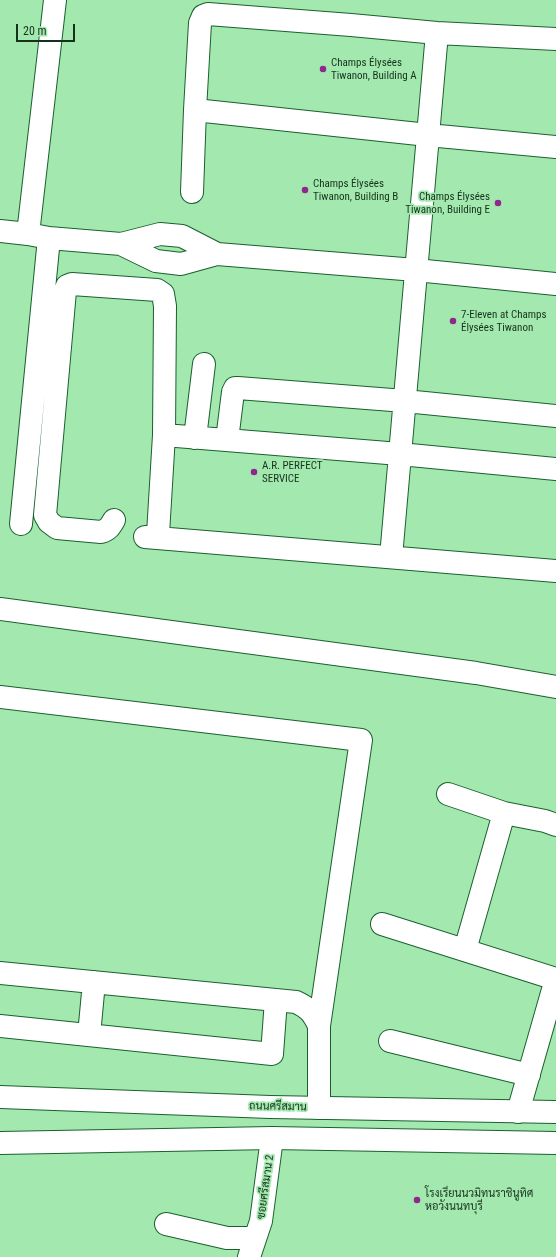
<!DOCTYPE html>
<html>
<head>
<meta charset="utf-8">
<style>
	body { margin:0 }
	#map { position:relative; width:556px; height:1257px; overflow:hidden; background:#a3e9af; font-family:"Roboto Condensed",sans-serif }
	canvas { display:block }
	.scale { position:absolute; left:16px; top:24px; width:59px; height:18px; box-sizing:border-box; border:2px solid #16321c; border-top:0; padding-left:5px; font-size:12px; line-height:14px; white-space:nowrap; color:#16321c; -webkit-text-stroke:3px #a3e9af; paint-order:stroke }
</style>
</head>
<body>
<div id="map">
<canvas width="556" height="1257"></canvas>
<div class="scale">20 m</div>
</div>
<script>
const ctx = document.querySelector('canvas').getContext('2d');
ctx.lineJoin = 'round';
function strokePath(path, color, width, dash) {
  ctx.strokeStyle = color;
  ctx.lineWidth = width;
  ctx.lineCap = dash ? 'butt' : 'round';
  ctx.setLineDash(dash || []);
  ctx.stroke(path);
}
function label(font, color, halo, rows, align = 'center') {
  ctx.font = font + ' "Roboto Condensed",Sarabun,sans-serif';
  ctx.lineWidth = 3.5;
  ctx.setLineDash([]);
  ctx.textBaseline = 'middle';
  ctx.strokeStyle = halo;
  ctx.fillStyle = color;
  for (const [text, x, y, turn = 0] of rows) {
    ctx.save();
    ctx.translate(x, y);
    ctx.rotate((+turn || 0) * Math.PI / 180);
    ctx.textAlign = isNaN(turn) ? turn : align;
    if (halo) ctx.strokeText(text, 0, 0);
    ctx.fillText(text, 0, 0);
    ctx.restore();
  }
}
const minor = new Path2D(`
	M 195,110 L 428,135 L 556,147
	M 192,192 L 195,110 L 200,23 L 203,16 L 208,14 L 351,25 L 437,33 L 556,39
	M 0,231 L 28,234 L 49,238 L 121,244 L 160,234 L 182,236 L 217,254
	M 28,234 L 55,0
	M 121,244 L 156,261 L 181,264 L 217,254 L 416,270 L 556,284
	M 164,435 L 400,454 L 556,469
	M 195,438 L 204,364
	M 227,440 L 233,392 L 235,388 L 238,388 L 405,401 L 556,416
	M 114,520 C 110,527 108,530 101,532 L 57,528 L 49,522 L 45,515 L 65,291 L 67,286 L 72,284 L 157,290 L 163,294 L 165,306 L 164,435 L 158,534
	M 21,524 L 49,238
	M 145,537 L 556,571
	M 391,557 L 437,33
	M 0,609 L 476,673 L 556,687
	M 0,697 L 361,740 L 319,1026
	M 448,794 L 504,813
	M 382,924 L 556,979
	M 465,950 L 504,813 L 545,821 L 556,825
	M 0,973 L 296,1002 C 309,1008 313,1013 319,1026 L 319,1108
	M 0,1026 L 272,1054 L 276,1000
	M 89,1035 L 94,982
	M 390,1041 L 529,1075
	M 518,1112 L 556,979
	M 166,1224 L 227,1238 L 255,1238
	M 249,1257 L 261,1221 L 272,1138`);
const major = new Path2D(`
	M 0,1097 L 270,1107 L 556,1112
	M 0,1143 L 272,1138 L 556,1143`);
const markers = [
	[323,69,4,"#8f278c"],
	[305,190,4,"#8f278c"],
	[498,203,4,"#8f278c"],
	[453,321,4,"#8f278c"],
	[254,472,4,"#8f278c"],
	[417,1200,4,"#8f278c"]
];
const poiNames = [
	["Champs Élysées",331,63],
	["Tiwanon, Building A",331,76],
	["Champs Élysées",313,184],
	["Tiwanon, Building B",313,197],
	["Champs Élysées",490,197,"right"],
	["Tiwanon, Building E",490,210,"right"],
	["7-Eleven at Champs",461,315],
	["Élysées Tiwanon",461,328],
	["A.R. PERFECT",262,466],
	["SERVICE",262,479],
	["โรงเรียนนวมิทนราชินูทิศ",425,1194],
	["หอวังนนทบุรี",425,1207]
];
const streetNames = [
	["ถนนศรีสมาน",278,1107,1],
	["ซอยศรีสมาน 2",266,1187,-82]
];
strokePath(minor, '#19602e', 24);
strokePath(major, '#19602e', 24);
strokePath(minor, '#fff', 22);
strokePath(major, '#fff', 22);
for (const [x, y, r, color] of markers) {
  const dot = new Path2D();
  dot.arc(x, y, r, 0, 2 * Math.PI);
  ctx.fillStyle = color;
  ctx.fill(dot);
  strokePath(dot, '#a3e9af', 1.5);
}
label('11px', '#16321c', '#a3e9af', poiNames, 'left');
label('11px', '#16321c', '#a3e9af', streetNames);
</script>
</body>
</html>
